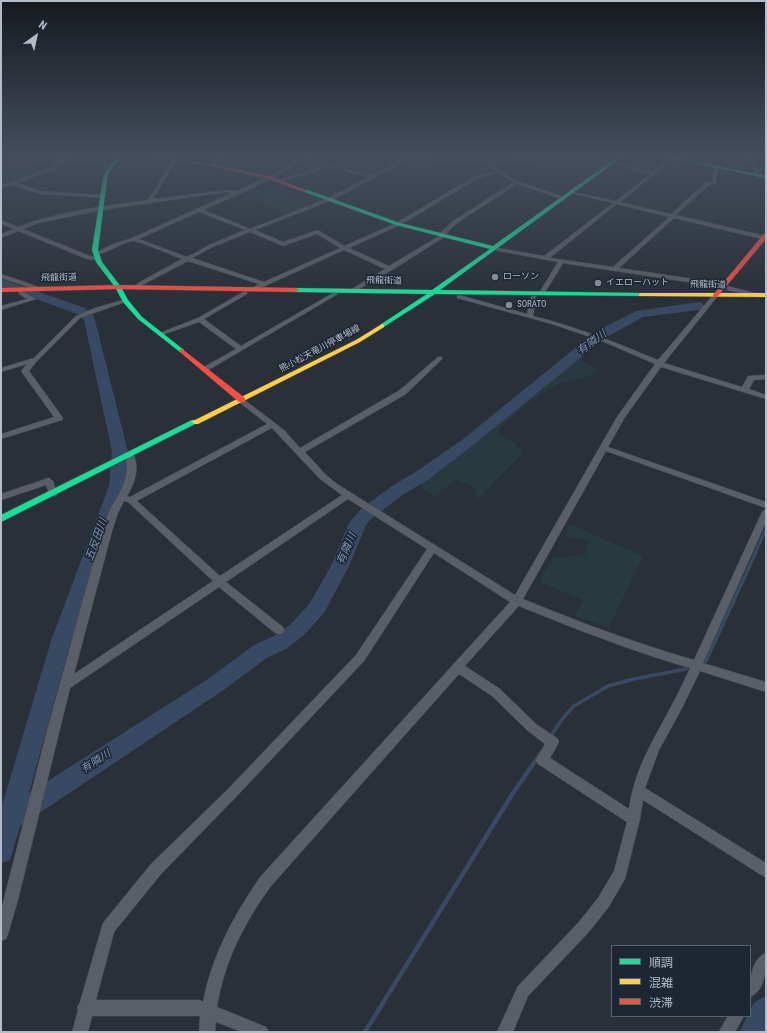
<!DOCTYPE html>
<html>
<head>
<meta charset="utf-8">
<style>
	body { margin:0 }
	#map { position:relative; width:767px; height:1033px; overflow:hidden; background:#2a3038; font-family:"Roboto Condensed","Noto Sans JP",sans-serif }
	canvas { display:block }
	.frame { position:absolute; inset:0; border:2px solid #b4bcc9; pointer-events:none }
	.legend { position:absolute; left:611px; top:945px; width:140px; height:72px; box-sizing:border-box; background:#1d2633; border:1px solid #59626f; margin:0; padding:5px 7px; list-style:none; font-size:12px; color:#b4bcc9 }
	.legend li { display:flex; align-items:center; gap:8px; height:20px }
	.legend b { width:20px; border:1px solid #59626f }
	.north { position:absolute; left:16px; top:16px; width:40px; height:40px; -webkit-text-stroke:3px #1d2633; paint-order:stroke; rotate:33deg; font-size:11px; font-weight:700; line-height:16px; text-align:center; color:#b4bcc9 }
	.north::after { content:''; display:block; margin:auto; width:14px; height:18px; background:#b4bcc9; clip-path:polygon(50% 0,100% 100%,50% 72%,0 100%) }
</style>
</head>
<body>
<div id="map">
<canvas width="767" height="1033"></canvas>
<div class="frame"></div>
<ul class="legend">
<li><b style="height:5px;background:#16e098"></b>順調</li>
<li><b style="height:5px;background:#ffcf43"></b>混雑</li>
<li><b style="height:5px;background:#f24e42"></b>渋滞</li>
</ul>
<div class="north">N</div>
</div>
<script>
const ctx = document.querySelector('canvas').getContext('2d');
ctx.lineJoin = 'round';
function paint(path, color) {
  ctx.fillStyle = color;
  ctx.fill(path, 'evenodd');
}
function strokePath(path, color, width, dash) {
  ctx.strokeStyle = color;
  ctx.lineWidth = width;
  ctx.lineCap = dash ? 'butt' : 'round';
  ctx.setLineDash(dash || []);
  ctx.stroke(path);
}
function label(font, color, halo, rows, align = 'center') {
  ctx.font = font + ' "Roboto Condensed","Noto Sans JP",sans-serif';
  ctx.lineWidth = 3;
  ctx.setLineDash([]);
  ctx.textBaseline = 'middle';
  ctx.strokeStyle = halo;
  ctx.fillStyle = color;
  for (const [text, x, y, turn = 0] of rows) {
    ctx.save();
    ctx.translate(x, y);
    ctx.rotate((+turn || 0) * Math.PI / 180);
    ctx.textAlign = isNaN(turn) ? turn : align;
    if (halo) ctx.strokeText(text, 0, 0);
    ctx.fillText(text, 0, 0);
    ctx.restore();
  }
}
const green = new Path2D(`
	M 14,155 L 116,155 L 115,158 L 107,165 L 66,164 L 52,169 Z
	M 1,162 L 16,162 L 46,170 L 1,186 Z
	M 273,190 L 302,198 L 312,195 L 324,200 L 285,215 L 251,198 Z
	M 578,358 L 599,370 C 588,380 568,379 553,387 C 532,398 514,416 497,432 L 515,443 L 523,453 L 476,501 L 476,492 L 473,486 L 456,480 L 434,497 L 417,483 L 519,406 Z
	M 569,524 L 643,556 L 609,627 L 574,616 L 584,600 L 539,582 L 552,558 L 585,555 L 588,540 L 566,536 Z`);
const streamFar2 = new Path2D(`
	M 755,553 L 766,529`);
const streamFar1 = new Path2D(`
	M 706,661 L 756,552
	M 550,737 L 563,718 L 574,706 L 608,686 L 634,679 L 686,669
	M 533,764 L 541,752`);
const stream = new Path2D(`
	M 365,1032 L 513,793 L 534,763`);
const river = new Path2D(`
	M 1,279 L 85,308 L 94,316 L 128,452 L 125,486 L 71,641 L 29,793 L 211,677 L 254,645 L 272,637 L 290,625 L 310,603 L 331,566 L 349,523 L 360,510 L 392,486 L 414,473 L 462,440 L 595,332 L 636,311 L 698,302 L 702,303 L 704,306 L 702,309 L 698,310 L 643,317 L 605,338 L 472,446 L 426,481 L 404,494 L 372,518 L 366,525 L 349,566 L 324,613 L 304,635 L 286,649 L 268,657 L 225,689 L 20,826 L 10,860 L 1,863 L 1,809 L 51,641 L 109,486 L 112,452 L 84,320 L 77,314 L 1,286 Z
	M 766,996 L 766,1032 L 740,1032 L 747,1016 L 750,1016 C 750,1004 756,1000 766,996 Z`);
const street = new Path2D(`
	M 67,155 L 72,155 L 54,170 L 17,183 L 40,191 L 104,195 L 106,196 L 106,198 L 39,194 L 12,185 L 1,188 L 1,185 L 50,168 Z
	M 176,155 L 180,155 L 153,199 L 227,190 L 236,191 L 268,177 L 294,162 L 311,155 L 317,155 L 298,164 L 272,179 L 204,210 L 250,229 L 328,198 L 368,177 L 330,167 L 280,182 L 276,181 L 330,165 L 372,175 L 410,155 L 418,155 L 445,161 L 589,156 L 653,171 L 674,155 L 679,155 L 620,202 L 671,214 L 705,183 L 712,182 L 714,167 L 718,166 L 716,184 L 709,185 L 676,215 L 766,236 L 766,240 L 674,218 L 619,268 L 694,279 L 727,286 L 763,295 L 760,297 L 694,283 L 563,263 L 544,294 L 540,294 L 539,293 L 558,262 L 494,250 L 492,249 L 492,247 L 544,256 L 613,203 L 570,193 L 570,191 L 616,201 L 650,174 L 589,158 L 487,162 L 518,181 L 567,198 L 562,199 L 517,184 L 457,223 L 446,234 L 446,236 L 392,270 L 354,292 L 352,291 L 352,289 L 385,269 L 344,250 L 254,291 L 252,290 L 252,288 L 259,284 L 188,261 L 142,285 L 137,290 L 134,288 L 138,283 L 182,259 C 174,256 139,241 133,241 C 123,242 99,258 93,254 L 113,244 L 132,238 L 232,193 L 227,192 L 102,210 L 38,223 L 23,229 L 90,256 L 100,258 L 100,260 L 87,259 L 18,231 L 1,238 L 1,234 L 14,229 L 1,224 L 1,220 L 18,227 C 59,211 104,206 148,200 ZM 414,157 L 445,163 L 481,162 L 496,171 L 475,176 L 396,223 L 344,246 L 318,230 L 283,242 L 255,230 L 332,200 ZM 499,173 L 513,182 L 453,221 L 439,234 L 439,236 L 389,266 L 349,248 L 400,225 L 479,178 ZM 617,204 L 669,217 L 613,267 L 550,258 ZM 199,212 L 245,230 L 211,244 L 187,257 L 139,239 ZM 250,232 L 283,246 L 317,234 L 340,248 L 264,282 L 192,258 L 215,246 Z
	M 218,155 L 222,155 L 214,166 L 210,166 Z
	M 746,155 L 750,155 L 755,162 L 761,177 L 757,176 L 751,162 Z
	M 1,274 L 42,288 L 43,289 L 38,290 L 1,278 Z
	M 245,291 L 247,292 L 247,294 L 204,319 L 241,346 L 333,293 L 338,294 L 205,372 L 201,370 L 202,368 L 236,349 L 199,322 L 162,335 L 160,336 L 157,334 L 198,318 Z
	M 19,292 L 23,292 L 36,299 L 1,310 L 1,306 L 27,299 L 19,294 Z
	M 459,295 L 527,314 L 531,297 L 536,296 L 533,316 C 577,327 617,343 658,360 L 713,295 L 717,295 L 717,297 L 664,363 L 742,387 L 748,376 L 766,375 L 766,379 L 754,380 L 749,389 L 766,395 L 766,399 L 661,367 L 625,417 L 608,447 L 766,502 L 766,508 L 606,451 L 523,599 C 579,622 635,643 694,660 L 762,512 L 766,509 L 766,522 L 703,663 L 766,682 L 766,692 L 700,671 L 682,708 L 659,750 L 645,788 L 766,863 L 766,878 L 643,800 L 640,819 L 625,879 L 608,908 L 588,933 L 528,996 L 513,1032 L 497,1032 L 518,986 L 578,923 L 598,898 L 614,871 L 627,822 L 538,764 L 536,760 L 545,744 L 528,731 L 492,696 L 459,674 L 271,886 C 243,925 225,960 217,1007 L 266,1027 L 269,1032 L 242,1032 L 216,1022 L 215,1032 L 199,1032 L 200,1016 L 92,1016 L 88,1032 L 72,1032 L 78,1010 L 77,1008 L 80,1002 L 103,923 L 151,864 L 227,790 L 356,655 L 427,549 L 348,499 L 226,582 L 283,627 L 284,630 L 283,633 L 279,634 L 275,633 L 219,587 L 70,688 L 18,900 L 8,934 L 6,939 L 1,941 L 1,910 L 48,727 L 102,531 C 105,523 107,515 111,508 C 123,487 129,480 126,455 L 127,453 L 133,453 C 140,467 135,484 127,496 L 130,497 L 267,424 L 239,402 L 239,398 L 242,398 L 284,430 L 300,448 L 400,390 L 438,357 L 442,357 L 442,359 L 406,394 L 305,452 L 326,475 L 337,484 L 515,595 L 617,417 L 655,364 L 602,341 L 552,324 L 457,298 L 457,296 ZM 272,428 L 320,479 L 342,495 L 220,576 L 137,501 ZM 124,501 L 128,502 L 213,581 L 74,674 L 112,531 L 118,513 ZM 434,553 L 510,602 L 261,876 C 234,915 212,955 203,1002 L 200,1000 L 96,1000 L 114,932 L 161,874 L 235,798 L 364,661 ZM 519,606 C 575,629 632,651 690,668 C 685,679 680,690 674,701 C 655,738 635,766 629,809 L 550,758 L 559,742 L 557,738 L 536,724 L 500,689 L 465,666 Z
	M 123,300 L 128,301 L 80,318 L 37,361 L 29,371 L 63,418 L 62,420 L 1,439 L 1,434 L 54,417 L 21,371 L 27,364 L 1,372 L 1,368 L 34,358 L 76,316 L 95,308 Z
	M 49,478 L 53,481 L 57,494 L 56,496 L 50,496 L 46,485 L 1,500 L 1,494 Z
	M 766,953 C 766,967 766,991 750,997 C 750,983 750,959 766,953 Z
	M 728,1016 L 744,1016 L 735,1032 L 719,1032 Z`);
const fast = new Path2D(`
	M 118,155 L 122,155 L 109,172 L 107,179 L 98,250 L 102,262 L 121,287 L 128,300 L 142,317 L 184,350 L 184,352 L 180,352 L 138,319 L 123,302 L 115,287 L 96,262 L 92,250 L 103,179 L 105,172 Z
	M 620,155 L 625,155 L 440,290 L 641,293 L 643,294 L 643,296 L 435,294 L 382,328 L 380,327 L 380,325 L 427,294 L 296,292 L 293,290 L 296,288 L 432,290 L 490,249 L 396,225 L 304,192 L 304,190 L 308,190 L 400,223 L 493,246 Z
	M 656,155 L 664,155 L 766,176 L 766,178 Z
	M 192,420 L 195,420 L 199,422 L 1,522 L 1,515 Z`);
const slow = new Path2D(`
	M 641,293 L 766,293 L 766,297 L 639,296 L 639,294 Z
	M 382,324 L 384,325 L 384,327 L 360,342 L 198,424 L 195,424 L 191,422 L 356,340 Z`);
const jam = new Path2D(`
	M 130,155 L 143,155 L 212,164 L 272,177 L 308,191 L 304,192 L 269,179 L 212,166 Z
	M 766,233 L 766,239 L 717,297 L 713,297 L 713,295 L 764,234 Z
	M 118,285 L 296,288 L 299,290 L 296,292 L 118,289 L 1,292 L 1,288 Z
	M 182,349 L 245,398 L 245,402 L 239,402 L 180,352 L 179,351 Z`);
const markers = [
	[495,277,4,"#848b96"],
	[598,283,4,"#848b96"],
	[509,305,4,"#848b96"]
];
const farPoinames = [
	["ローソン",503,277],
	["イエローハット",606,283],
	["SORATO",517,305]
];
const farStreetnames = [
	["飛龍街道",59,278,-1],
	["飛龍街道",384,281,1],
	["飛龍街道",708,285,1],
	["熊小松天竜川停車場線",320,349,-28]
];
const waterNames = [
	["有隣川",592,343,-36],
	["五反田川",97,540,-70],
	["有隣川",347,549,-67],
	["有隣川",96,762,-33]
];
paint(green, '#273a3e');
strokePath(streamFar2, '#384963', 3);
strokePath(streamFar1, '#384963', 3.5);
strokePath(stream, '#384963', 4.5);
paint(river, '#384963');
strokePath(street, '#484c53', 1);
strokePath(fast, '#484c53', 1);
strokePath(slow, '#484c53', 1);
strokePath(jam, '#484c53', 1);
paint(street, '#5a5e66');
paint(fast, '#16e098');
paint(slow, '#ffcf43');
paint(jam, '#f24e42');
const sky = ctx.createLinearGradient(0, 0, 0, 300);
sky.addColorStop(0, '#171a1f');
sky.addColorStop(0.52, '#444e5e');
sky.addColorStop(1, '#444e5e00');
ctx.fillStyle = sky;
ctx.fillRect(0, 0, 767, 300);
for (const [x, y, r, color] of markers) {
  const dot = new Path2D();
  dot.arc(x, y, r, 0, 2 * Math.PI);
  ctx.fillStyle = color;
  ctx.fill(dot);
  strokePath(dot, '#1d2633', 1.5);
}
label('9px', '#b4bcc9', '#1d2633', farPoinames, 'left');
label('9px', '#b4bcc9', '#1d2633', farStreetnames);
label('italic 11px', '#7c92b1', '#1d2633', waterNames);
</script>
</body>
</html>
